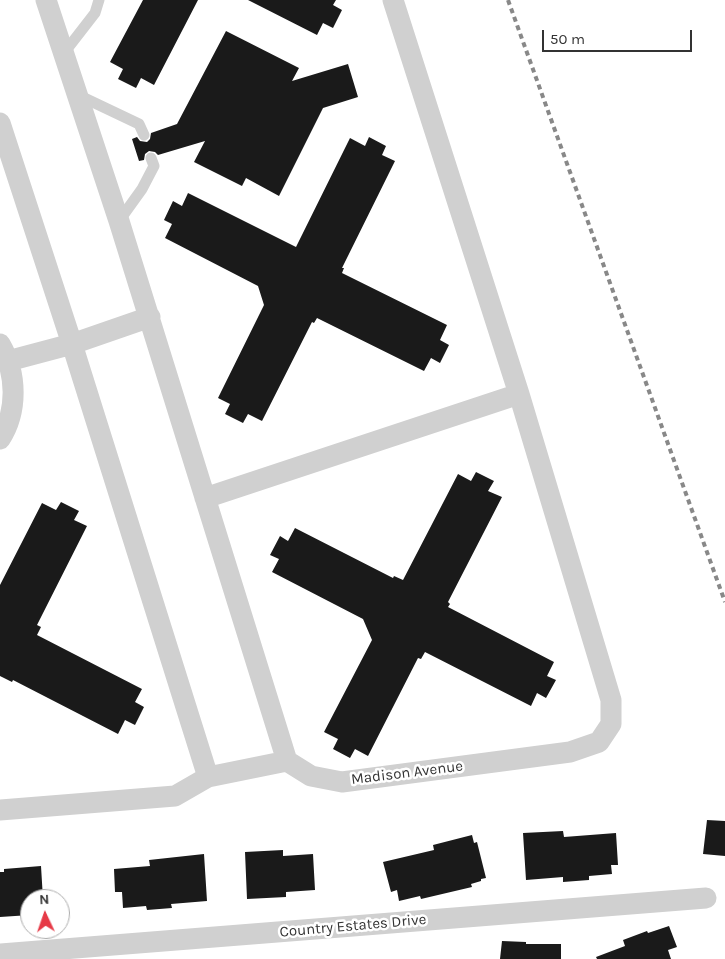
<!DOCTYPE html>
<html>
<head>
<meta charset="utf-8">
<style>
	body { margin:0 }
	#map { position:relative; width:725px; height:959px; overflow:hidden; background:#fff; font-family:Karla,sans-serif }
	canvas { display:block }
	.north { position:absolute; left:20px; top:889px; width:50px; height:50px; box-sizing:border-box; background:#fff; border:1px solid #adadad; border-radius:50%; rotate:357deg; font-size:14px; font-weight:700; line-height:20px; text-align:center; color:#333 }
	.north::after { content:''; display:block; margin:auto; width:18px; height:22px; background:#e63946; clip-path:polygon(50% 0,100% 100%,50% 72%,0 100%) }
	.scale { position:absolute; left:542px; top:30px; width:150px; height:22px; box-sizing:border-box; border:2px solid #333; border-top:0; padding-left:6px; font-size:15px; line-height:18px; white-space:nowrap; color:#333; -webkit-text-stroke:4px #fff; paint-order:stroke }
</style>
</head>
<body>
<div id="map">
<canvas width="725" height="959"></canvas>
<div class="north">N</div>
<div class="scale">50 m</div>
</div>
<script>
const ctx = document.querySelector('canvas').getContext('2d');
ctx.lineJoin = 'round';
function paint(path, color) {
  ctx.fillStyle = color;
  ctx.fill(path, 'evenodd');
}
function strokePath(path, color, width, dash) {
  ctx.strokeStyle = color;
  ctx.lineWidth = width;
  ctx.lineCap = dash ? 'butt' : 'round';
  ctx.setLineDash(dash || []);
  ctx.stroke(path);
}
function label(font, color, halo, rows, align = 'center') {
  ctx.font = font + ' Karla,sans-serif';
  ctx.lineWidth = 5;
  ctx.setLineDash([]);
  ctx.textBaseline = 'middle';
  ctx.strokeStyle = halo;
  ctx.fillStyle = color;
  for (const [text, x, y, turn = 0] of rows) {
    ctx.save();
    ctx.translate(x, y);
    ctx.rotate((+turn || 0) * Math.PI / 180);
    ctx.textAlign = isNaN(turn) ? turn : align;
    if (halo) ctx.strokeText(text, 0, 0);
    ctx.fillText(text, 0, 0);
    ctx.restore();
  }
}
const building = new Path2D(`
	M 143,0 L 198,0 L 154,85 L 141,78 L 136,88 L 118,79 L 123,69 L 110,62 Z
	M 248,0 L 336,0 L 333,5 L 342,10 L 333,28 L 323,23 L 317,35 Z
	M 226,31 L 299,68 L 292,81 L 348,64 L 358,97 L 323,108 L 279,196 L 246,178 L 242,186 L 194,162 L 205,141 L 158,155 L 155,152 L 149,151 L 145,154 L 144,160 L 139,161 L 132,139 L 137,137 L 140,141 L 147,142 L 150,139 L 151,133 L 177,124 Z
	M 369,137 L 386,146 L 382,155 L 395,161 L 342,268 L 344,268 L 342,273 L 447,325 L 440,340 L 449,345 L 440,363 L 431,358 L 424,371 L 317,318 L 314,323 L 312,322 L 262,421 L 248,414 L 243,423 L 225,414 L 230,404 L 218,398 L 264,305 L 258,286 L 165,238 L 172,224 L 164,220 L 173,201 L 182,206 L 188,193 L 296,247 L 350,138 L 365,146 Z
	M 476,472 L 494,481 L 488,491 L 502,497 L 448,602 L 450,604 L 448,607 L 554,662 L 547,676 L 556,680 L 546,698 L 537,693 L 531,706 L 425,652 L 421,659 L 418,658 L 368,756 L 355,749 L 350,758 L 333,749 L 338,739 L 324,732 L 372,640 L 363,619 L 272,572 L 279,559 L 270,555 L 280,536 L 288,541 L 295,528 L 393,578 L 394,576 L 403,580 L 458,474 L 471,481 Z
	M 61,502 L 79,511 L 74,520 L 87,526 L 37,625 L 41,627 L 37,635 L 142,689 L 135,702 L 144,707 L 135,725 L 125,720 L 118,734 L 13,680 L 12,682 L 0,676 L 0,585 L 42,503 L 56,510 Z
	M 707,820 L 725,821 L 725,856 L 703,854 Z
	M 563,831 L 564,837 L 616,833 L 618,865 L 611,865 L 612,874 L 589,876 L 589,880 L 563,882 L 563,877 L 526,880 L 523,833 Z
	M 472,835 L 474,843 L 477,842 L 486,878 L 481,879 L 481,881 L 471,884 L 472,887 L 421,899 L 420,896 L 399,901 L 397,890 L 391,892 L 383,862 L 434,850 L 433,845 Z
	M 283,850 L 283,856 L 313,854 L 315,890 L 286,892 L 286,897 L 247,899 L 245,852 Z
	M 204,854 L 207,901 L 171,904 L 172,908 L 147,910 L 146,906 L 123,908 L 122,892 L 115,892 L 114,869 L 150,866 L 149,860 Z
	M 41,866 L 43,899 L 30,899 L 30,915 L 0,917 L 0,872 L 4,872 L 4,869 Z
	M 669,926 L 677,947 L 668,950 L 671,959 L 597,959 L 596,957 L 625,946 L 623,940 L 647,931 L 648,933 Z
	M 502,941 L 526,942 L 526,944 L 561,944 L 561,959 L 500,959 Z`);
const service = new Path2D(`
	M 64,53 L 95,13 L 99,0
	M 78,95 L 139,124 L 144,135
	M 119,221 L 142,189 L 154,166 L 151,158`);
const minor = new Path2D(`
	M 46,0 L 119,221 L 287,761
	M 0,123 L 72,344 L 208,777
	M 0,344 C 17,373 18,411 0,439
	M 8,361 L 72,344 L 150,317
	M 205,498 L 519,394
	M 0,810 L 175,796 L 208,777 L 287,761 L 311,776 L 342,782 L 570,752 L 599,742 L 611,724 L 611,700 L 519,394 L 393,0
	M 0,954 L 706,898`);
const rail = new Path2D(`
	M 508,0 L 725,602`);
const streetNames = [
	["Madison Avenue",407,773,-7],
	["Country Estates Drive",353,926,-5]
];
paint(building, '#1a1a1a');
strokePath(service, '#d0d0d0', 11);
strokePath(minor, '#d0d0d0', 21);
strokePath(rail, '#888', 4, [5, 4]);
label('15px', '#333', '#fff', streetNames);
</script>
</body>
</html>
